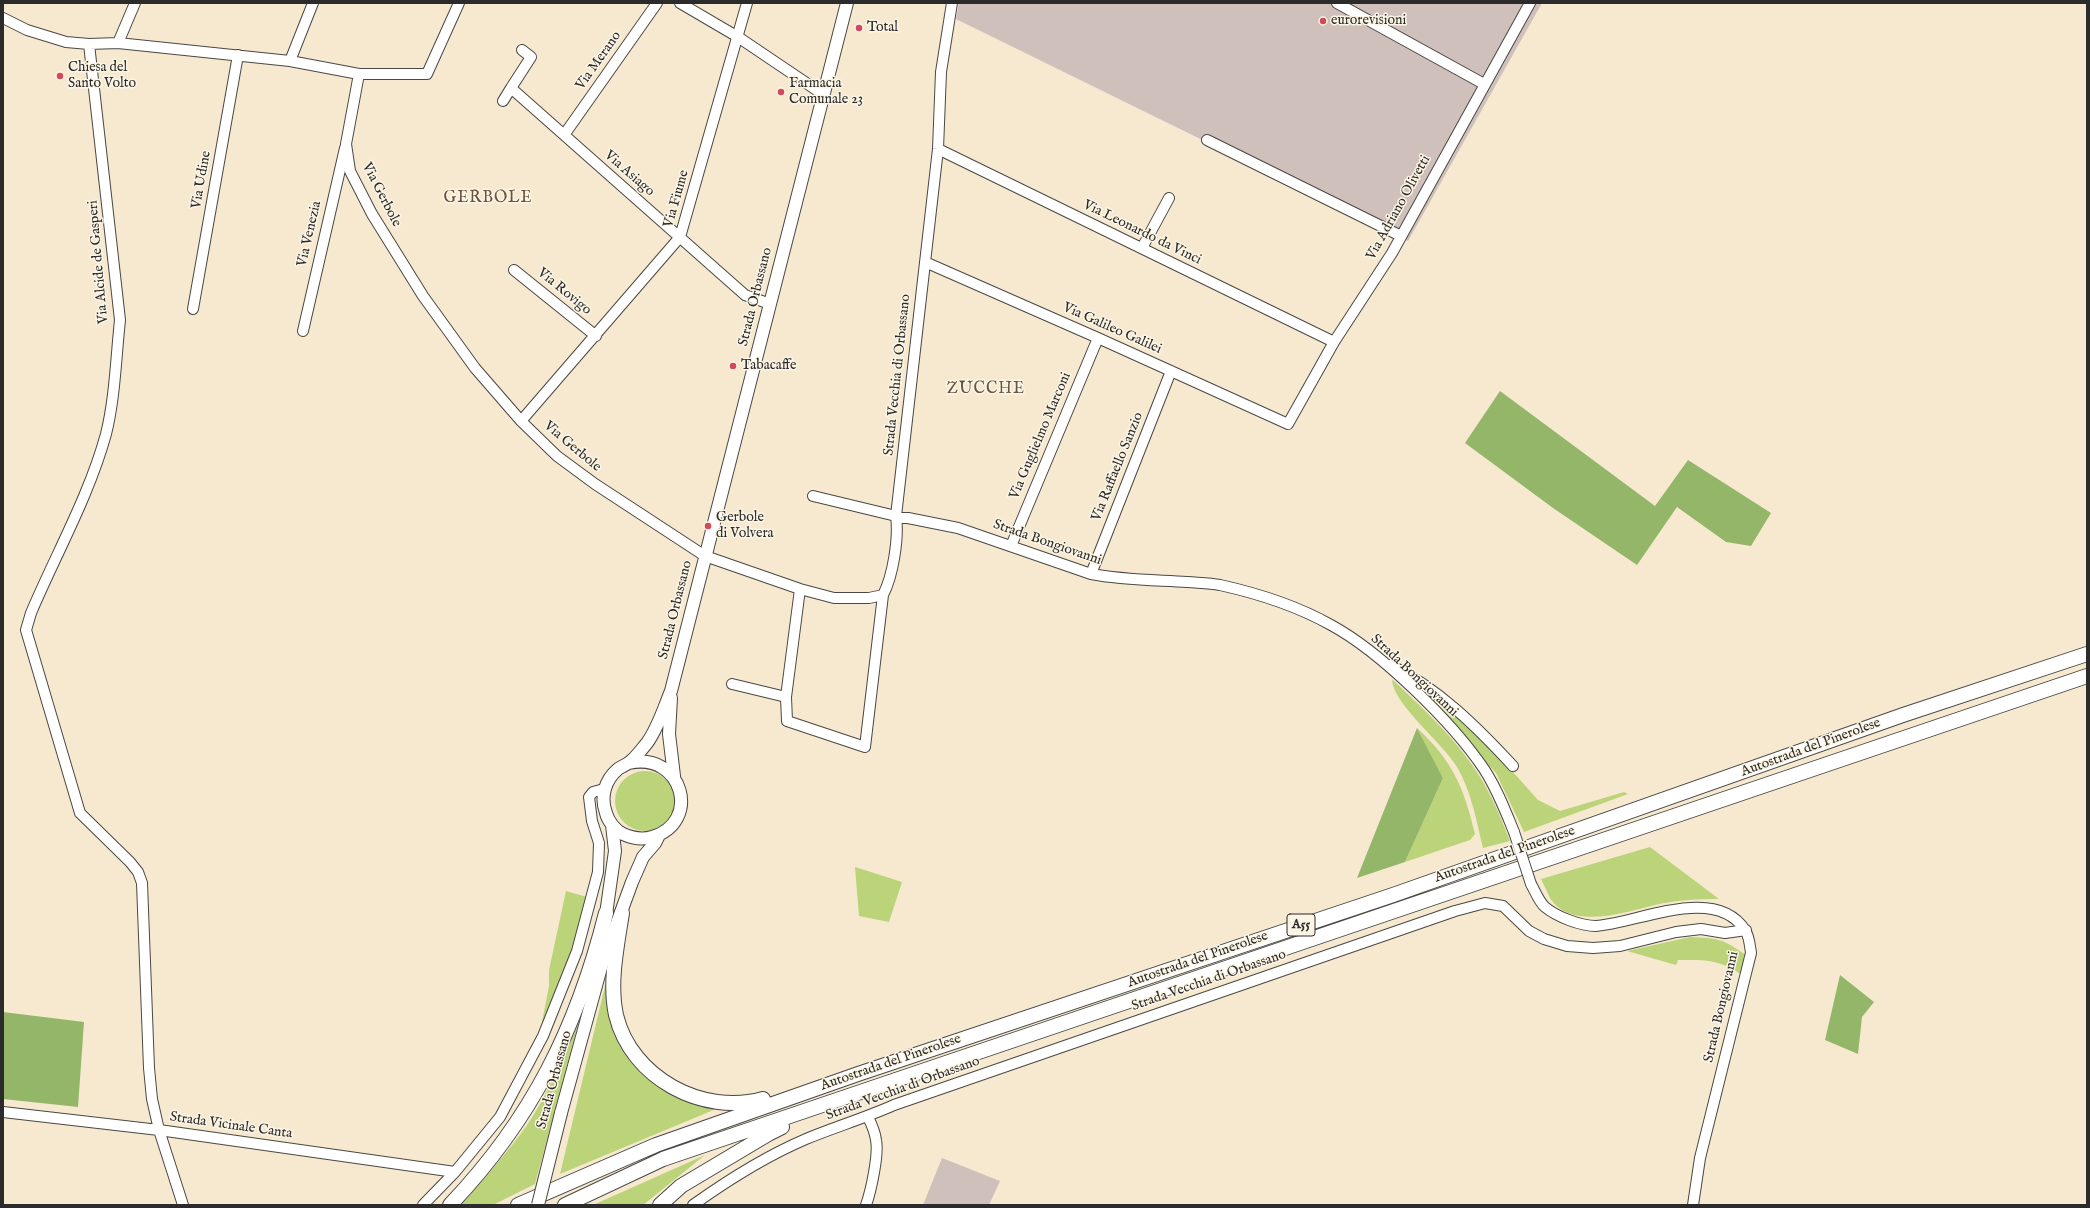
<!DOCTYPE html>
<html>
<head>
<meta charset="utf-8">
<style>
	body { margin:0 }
	#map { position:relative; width:2090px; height:1208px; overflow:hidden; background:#f6e9d0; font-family:"IM FELL English",serif }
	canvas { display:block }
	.frame { position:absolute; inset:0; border:4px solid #2b2b2b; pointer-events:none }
</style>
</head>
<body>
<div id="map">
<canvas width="2090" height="1208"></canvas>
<div class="frame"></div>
</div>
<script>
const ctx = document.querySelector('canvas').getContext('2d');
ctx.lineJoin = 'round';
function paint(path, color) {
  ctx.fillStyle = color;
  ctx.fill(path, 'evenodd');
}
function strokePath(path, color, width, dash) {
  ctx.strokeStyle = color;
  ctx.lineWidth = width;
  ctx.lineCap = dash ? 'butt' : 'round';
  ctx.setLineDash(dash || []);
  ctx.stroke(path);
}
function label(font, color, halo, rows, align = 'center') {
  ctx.font = font + ' "IM FELL English",serif';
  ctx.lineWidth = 3;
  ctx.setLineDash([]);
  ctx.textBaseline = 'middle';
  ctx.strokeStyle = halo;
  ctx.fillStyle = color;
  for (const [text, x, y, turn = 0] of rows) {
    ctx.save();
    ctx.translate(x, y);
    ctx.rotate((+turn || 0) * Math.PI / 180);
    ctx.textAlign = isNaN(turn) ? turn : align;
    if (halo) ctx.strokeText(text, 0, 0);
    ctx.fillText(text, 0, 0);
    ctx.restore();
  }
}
const industrial = new Path2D(`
	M 959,3 L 1542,3 L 1408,241 L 956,19 Z
	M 942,1158 L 1000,1181 L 989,1205 L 923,1205 Z`);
const green = new Path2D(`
	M 1393,680 C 1420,706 1449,732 1470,762 C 1488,786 1499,813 1510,841 L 1483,848 C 1476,820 1472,793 1457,767 C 1442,742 1396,707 1392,681 Z
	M 1422,688 L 1481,736 L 1538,800 L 1560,811 L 1624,792 L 1628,794 L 1524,832 L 1496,773 L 1421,691 Z
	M 1417,728 C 1453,761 1464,788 1475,834 L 1470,840 L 1405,862 L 1443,778 Z
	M615 801a30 30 0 1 1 60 0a30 30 0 1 1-60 0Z
	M 1650,847 L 1719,899 C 1700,899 1678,900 1659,904 C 1629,911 1572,932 1550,898 C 1547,892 1544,885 1541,879 Z
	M 855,867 L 902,882 L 889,922 L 859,916 Z
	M 566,891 L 587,897 C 575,942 563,986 541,1027 L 549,986 L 549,970 Z
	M 1690,937 C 1718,938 1723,939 1746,955 L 1742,975 C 1719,959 1705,960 1678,960 L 1676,965 L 1627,951 Z
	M 606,982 L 612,1021 L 687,1101 L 716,1109 L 560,1174 Z
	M 578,1024 L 535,1184 L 493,1205 L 461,1205 C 484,1179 507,1153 527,1125 C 548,1094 563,1058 578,1024 Z
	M 705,1155 L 643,1205 L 593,1205 Z`);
const forest = new Path2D(`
	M 1500,391 L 1655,506 L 1688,460 L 1771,513 L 1751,546 L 1726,542 L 1677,507 L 1637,565 L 1553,508 L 1465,443 Z
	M 1417,728 L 1443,778 L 1405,862 L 1357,878 Z
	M 1840,975 L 1874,1002 L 1862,1017 L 1858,1054 L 1825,1040 Z
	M 3,1012 L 84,1022 L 78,1107 L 3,1099 Z`);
const minor = new Path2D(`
	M 680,3 L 738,37 L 824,95
	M 1337,3 L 1484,84
	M 3,18 L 27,30 L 66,42 L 89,44 L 118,43 L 290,61 L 359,74 L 427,74 L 459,3
	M 118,43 L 135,3
	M 89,44 L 120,320 C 116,357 115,398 106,434 C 89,496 56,554 31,613 L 26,630 L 80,813 L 130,862 L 138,872 L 142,883 L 149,1068 L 152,1099 L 159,1130 L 183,1205
	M 290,61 L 313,3
	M 359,74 L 346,144 L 350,171 L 372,214 L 423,296 L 475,368 L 521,421 L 557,456 L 595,484 L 705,556 L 800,589 L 834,598 L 869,598 L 883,595
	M 511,88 L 531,57 L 522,50
	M 503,101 L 511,88 L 745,295 L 770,304
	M 564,135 L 657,3
	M 1207,140 L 1401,236
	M 938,149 L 1334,342
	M 1142,248 L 1169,198
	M 925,262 L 1098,338 L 1288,424 L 1334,342 L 1392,253 L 1530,3
	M 514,270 L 596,336
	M 193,309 L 238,55
	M 303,331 L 345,148
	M 521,421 L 680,237 L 747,3
	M 813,496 L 896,516
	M 896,518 L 908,518 L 958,528 L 1091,574 C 1122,580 1155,580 1187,582 C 1198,583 1209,583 1220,585 C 1256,593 1299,607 1331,625 C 1381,652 1452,722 1484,769 C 1497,789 1505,810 1514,832
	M 1011,546 L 1098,338
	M 1091,574 L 1171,371
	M 800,589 L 786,697 L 787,721 L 865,747 L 883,595 C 893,576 899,538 896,516 L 938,149 L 941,72 L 952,3
	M 1390,665 C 1438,688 1477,727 1513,766
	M 732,684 L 786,697
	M 1531,884 C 1535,891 1539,902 1545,907 C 1557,917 1581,926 1596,926 C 1638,923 1715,884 1745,930 C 1749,935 1750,946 1751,953 L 1700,1158 L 1693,1205
	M 3,1112 L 159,1130 L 455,1172
	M 423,1205 L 455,1172 L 500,1117 L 543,1036 L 577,951 L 598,872 L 599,843 L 592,821 L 589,797 L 593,792 L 604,789
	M 693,1205 C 728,1180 766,1156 806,1139 C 835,1127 865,1118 894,1105 L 1455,911 L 1485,903 L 1503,906 L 1529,931 L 1544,939 L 1567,946 L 1593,948 L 1620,946 L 1676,932 L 1701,929 L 1725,933 L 1746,930
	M 866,1205 C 871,1191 879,1154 876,1140 C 875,1132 872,1125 868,1117`);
const major = new Path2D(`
	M 671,698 L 669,734 L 674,776
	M 629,763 C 683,751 702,823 652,837 C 642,840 632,838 623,834 C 615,830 608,821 606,813 C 600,797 605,780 618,769 C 622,766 627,765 631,761 C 637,756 642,749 647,743 C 658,728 664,708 671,691 L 847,3
	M 605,921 L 615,851 L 612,825
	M 561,1113 L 602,964 L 632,882 L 643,857 L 655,843 L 659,835`);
const highway = new Path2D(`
	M 622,913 C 617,946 609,982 616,1015 C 631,1078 703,1116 763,1099
	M 450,1205 C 532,1119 577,1028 606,913
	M 518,1205 L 656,1145 L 858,1074 L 1393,895 L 1903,715 L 2087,654
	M 565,1205 L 663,1159 L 2087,676
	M 660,1205 L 681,1186 L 770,1133 L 782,1127`);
const minorBridge = new Path2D(`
	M 1514,832 L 1531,884`);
const majorBridge = new Path2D(`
	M 538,1205 L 561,1113`);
const markers = [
	[1323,21,4,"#d1495b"],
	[859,28,4,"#d1495b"],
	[60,76,4,"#d1495b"],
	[781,92,4,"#d1495b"],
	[733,366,4,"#d1495b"],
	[708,526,4,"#d1495b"]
];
const shields = [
	[1301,925,28]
];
const shieldNames = [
	["A55",1301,925]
];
const poiNames = [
	["eurorevisioni",1331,21],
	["Total",867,28],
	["Chiesa del",68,68],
	["Santo Volto",68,84],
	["Farmacia",789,84],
	["Comunale 23",789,100],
	["Tabacaffe",741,366],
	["Gerbole",716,518],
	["di Volvera",716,534]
];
const streetNames = [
	["Via Merano",599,61,-55],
	["Via Asiago",629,174,41],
	["Via Udine",202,180,-80],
	["Via Gerbole",381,195,63],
	["Via Fiume",677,199,-74],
	["Via Adriano Olivetti",1399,208,-61],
	["Via Leonardo da Vinci",1142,233,26],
	["Via Venezia",310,234,-77],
	["Via Alcide de Gasperi",99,262,-95],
	["Via Rovigo",564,292,39],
	["Strada Orbassano",756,297,-76],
	["Via Galileo Galilei",1112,329,24],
	["Strada Vecchia di Orbassano",898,375,-84],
	["Via Guglielmo Marconi",1041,436,-67],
	["Via Gerbole",572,447,40],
	["Via Raffaello Sanzio",1118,467,-68],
	["Strada Bongiovanni",1047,543,19],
	["Strada Orbassano",676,610,-76],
	["Strada Bongiovanni",1414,676,43],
	["Autostrada del Pinerolese",1811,748,-20],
	["Autostrada del Pinerolese",1505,855,-19],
	["Autostrada del Pinerolese",1198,960,-19],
	["Strada Vecchia di Orbassano",1209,981,-19],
	["Strada Bongiovanni",1722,1007,-77],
	["Autostrada del Pinerolese",891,1063,-19],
	["Strada Orbassano",555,1080,-75],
	["Strada Vecchia di Orbassano",903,1089,-20],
	["Strada Vicinale Canta",231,1126,8]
];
const quarterNames = [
	["GERBOLE",488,199],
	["ZUCCHE",986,390]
];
paint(industrial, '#cfc0bb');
paint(green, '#bbd479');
paint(forest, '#94b669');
strokePath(minor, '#494844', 12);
strokePath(major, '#494844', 14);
strokePath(highway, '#494844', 16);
strokePath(minor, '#fff', 10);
strokePath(major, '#fff', 12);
strokePath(highway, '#fff', 14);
strokePath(minorBridge, '#494844', 12, []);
strokePath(majorBridge, '#494844', 14, []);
strokePath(minorBridge, '#fff', 10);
strokePath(majorBridge, '#fff', 12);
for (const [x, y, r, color] of markers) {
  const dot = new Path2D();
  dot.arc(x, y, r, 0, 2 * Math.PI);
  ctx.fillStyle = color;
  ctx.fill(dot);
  strokePath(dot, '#fcf5e5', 1.5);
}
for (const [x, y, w] of shields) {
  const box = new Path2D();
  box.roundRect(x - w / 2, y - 11, w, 22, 3);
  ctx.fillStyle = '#fcf5e5';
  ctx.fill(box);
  strokePath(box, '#2b2b2b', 1);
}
label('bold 13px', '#2b2b2b', null, shieldNames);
label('14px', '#2b2b2b', '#fcf5e5', poiNames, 'left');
label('14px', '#2b2b2b', '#fcf5e5', streetNames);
ctx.letterSpacing = '1px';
label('16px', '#6a5240', '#fcf5e5', quarterNames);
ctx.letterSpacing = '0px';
</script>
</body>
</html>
